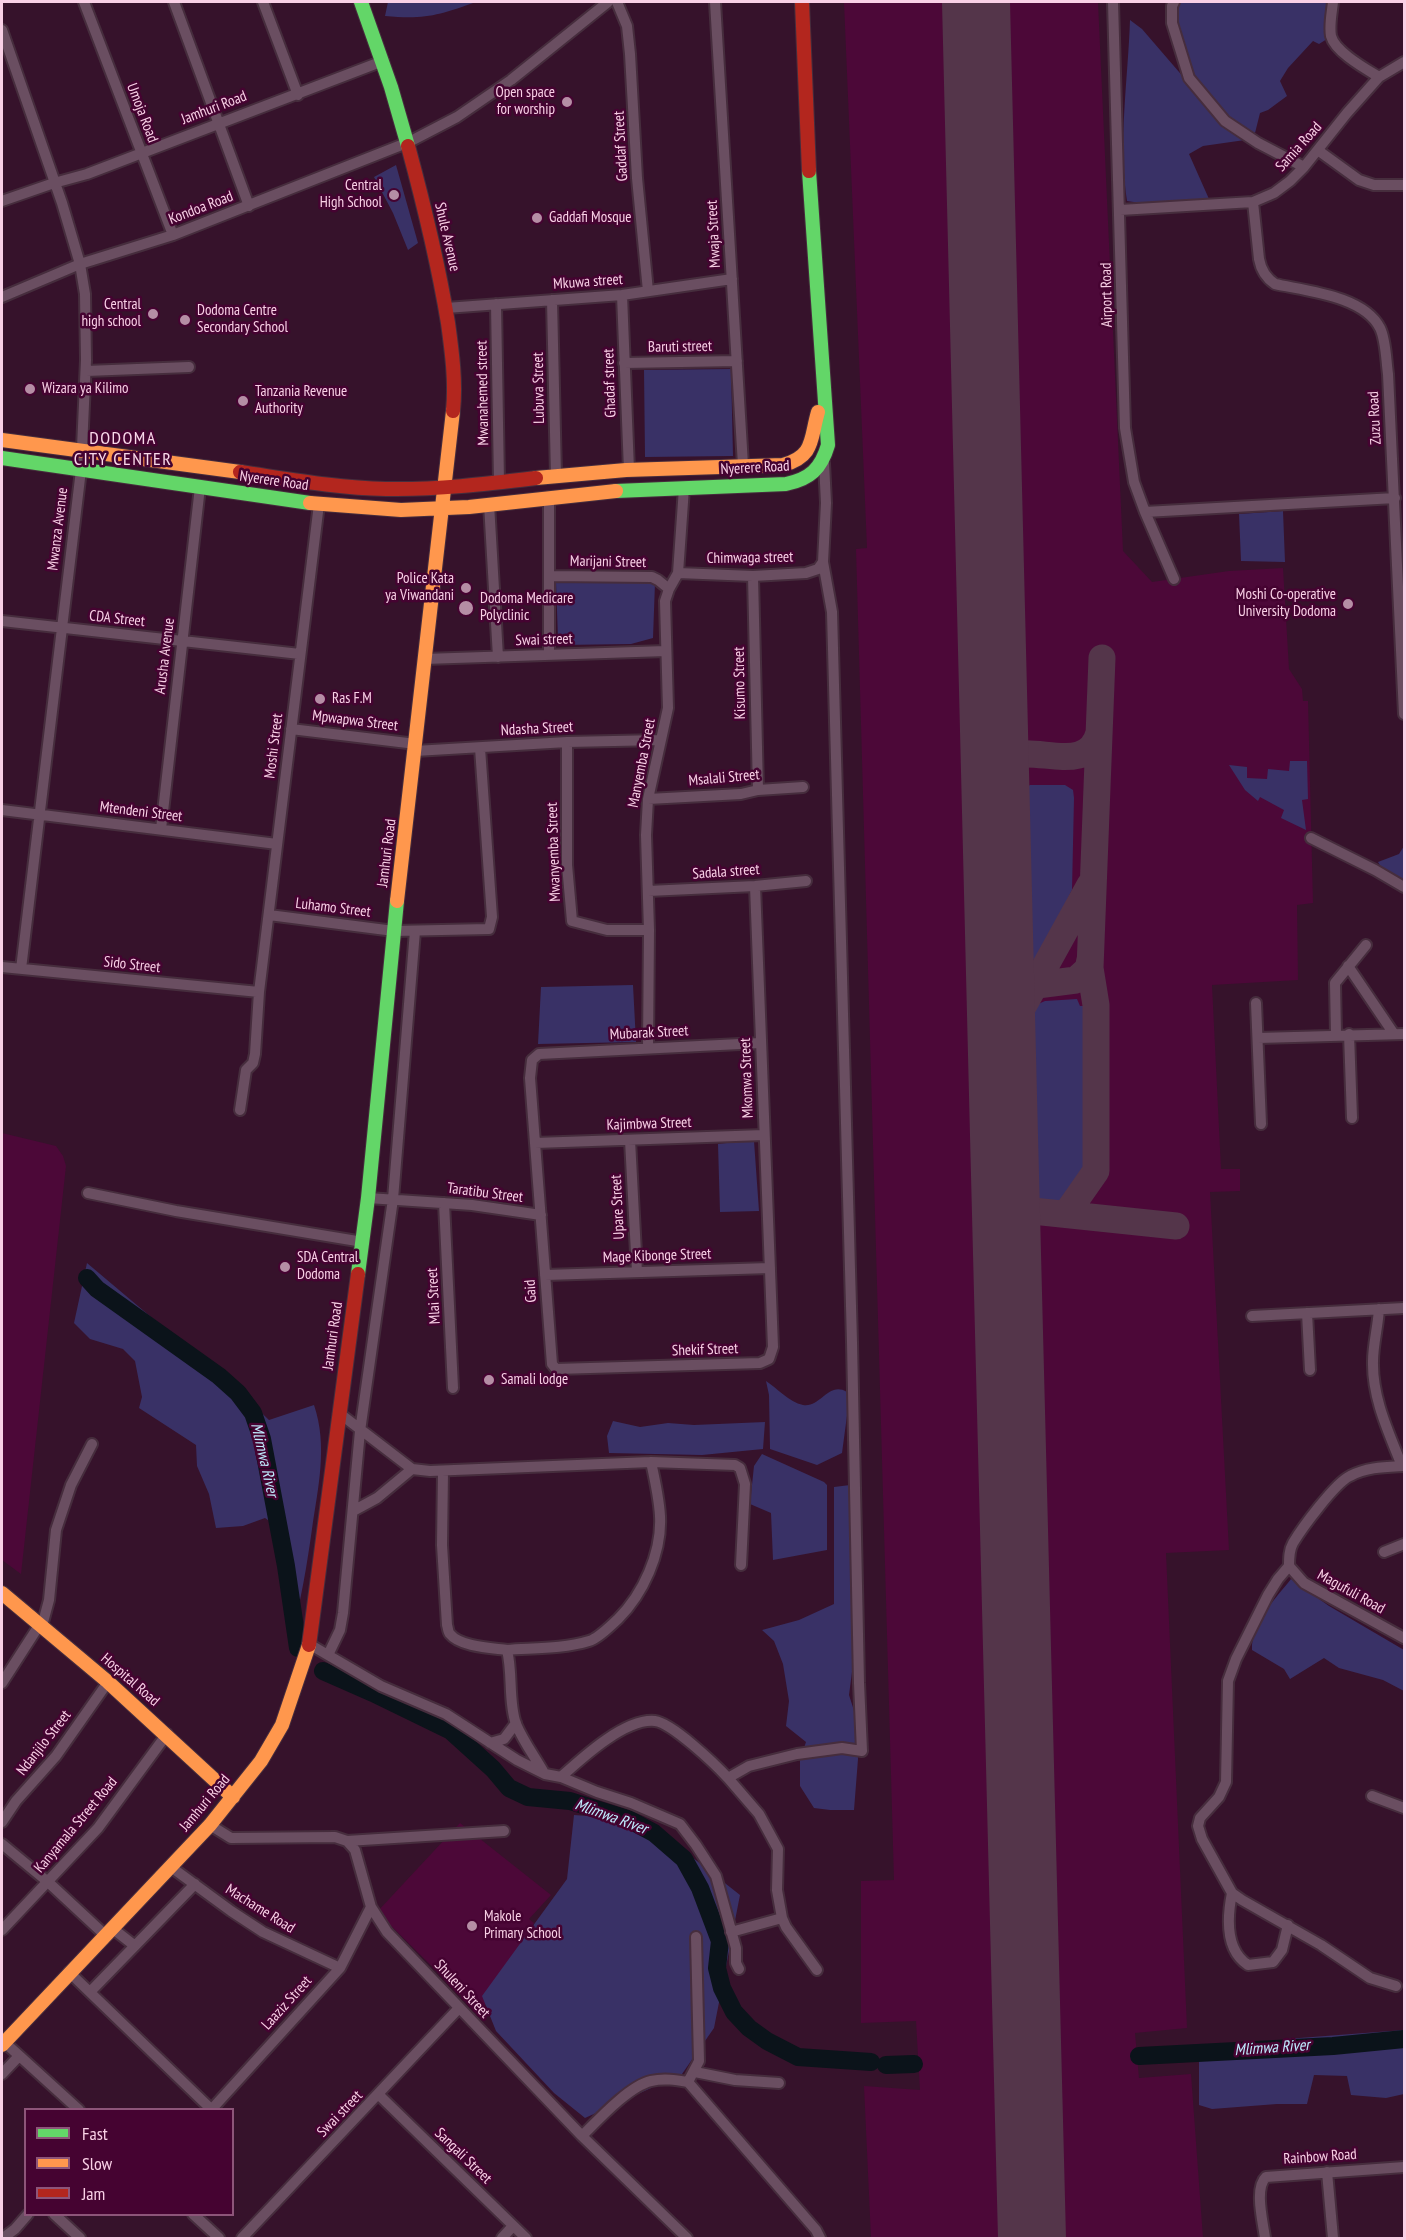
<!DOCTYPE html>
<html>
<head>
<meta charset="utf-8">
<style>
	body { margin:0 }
	#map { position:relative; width:1406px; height:2240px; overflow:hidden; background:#36122b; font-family:"PT Sans Narrow",sans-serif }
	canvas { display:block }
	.frame { position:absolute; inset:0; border:3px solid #f9d0e6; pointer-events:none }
	.legend { position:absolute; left:24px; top:2108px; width:210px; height:108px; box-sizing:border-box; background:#450331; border:2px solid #8d5579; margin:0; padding:8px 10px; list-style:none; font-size:18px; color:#f9d0e6 }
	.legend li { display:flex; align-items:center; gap:12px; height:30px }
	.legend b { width:30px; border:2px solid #8d5579 }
</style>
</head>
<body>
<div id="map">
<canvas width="1406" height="2240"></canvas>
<div class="frame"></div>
<ul class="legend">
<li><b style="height:8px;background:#63d668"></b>Fast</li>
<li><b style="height:8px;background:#ff974d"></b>Slow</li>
<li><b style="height:8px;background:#b3261e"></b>Jam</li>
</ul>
</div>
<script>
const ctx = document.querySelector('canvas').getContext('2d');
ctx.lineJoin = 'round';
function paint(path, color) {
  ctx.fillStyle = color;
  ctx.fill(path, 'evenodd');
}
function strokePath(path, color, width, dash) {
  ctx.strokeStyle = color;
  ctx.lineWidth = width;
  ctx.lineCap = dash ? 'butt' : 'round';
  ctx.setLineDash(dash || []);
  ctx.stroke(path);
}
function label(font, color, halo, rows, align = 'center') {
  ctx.font = font + ' "PT Sans Narrow",sans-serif';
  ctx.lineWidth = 5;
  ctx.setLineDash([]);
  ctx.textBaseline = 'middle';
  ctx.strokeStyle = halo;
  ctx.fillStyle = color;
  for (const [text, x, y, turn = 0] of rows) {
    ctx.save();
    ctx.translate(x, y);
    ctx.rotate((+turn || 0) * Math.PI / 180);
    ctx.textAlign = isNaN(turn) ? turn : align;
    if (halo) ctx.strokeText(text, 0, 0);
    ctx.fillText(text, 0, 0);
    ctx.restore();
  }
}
const built = new Path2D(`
	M 844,2 L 1098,2 L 1123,551 L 1152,582 L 1229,571 L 1283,568 L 1289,669 L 1302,689 L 1303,701 L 1308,701 L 1313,903 L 1297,905 L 1298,980 L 1212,985 L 1221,1169 L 1240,1169 L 1240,1191 L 1210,1192 L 1229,1550 L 1166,1553 L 1187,2028 L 1135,2033 L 1139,2078 L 1191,2074 L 1203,2238 L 871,2238 L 864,2086 L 920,2090 L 916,2021 L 861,2023 L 861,1881 L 894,1880 L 856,549 L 867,548 Z
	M 2,1133 L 56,1146 L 63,1156 L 66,1166 L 21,1574 L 2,1560 Z
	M 460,1823 L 551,1895 L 529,1919 L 534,1923 L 481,2011 L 467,2001 L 377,1912 Z`);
const green = new Path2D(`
	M 388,2 L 476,2 C 439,15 425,20 385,16 Z
	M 1181,2 L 1326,2 L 1327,39 L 1319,44 L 1313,41 L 1288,68 L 1280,81 L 1287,96 L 1268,110 L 1260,113 L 1255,133 C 1232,125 1207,100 1195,80 C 1184,60 1181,33 1176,11 Z
	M 1130,20 L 1142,29 L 1198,94 L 1245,140 L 1203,146 L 1189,154 L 1209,199 L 1147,204 L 1127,201 C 1118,141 1128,80 1130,20 Z
	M 396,165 L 418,243 L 408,250 L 393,213 L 374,177 Z
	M 731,369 L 733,456 L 645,457 L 644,370 Z
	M 1283,511 L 1285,562 L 1241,561 L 1239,514 Z
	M 631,578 L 655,583 L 653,638 L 631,644 L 561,645 L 558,639 L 556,582 Z
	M 1290,761 L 1307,761 L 1308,799 L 1302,800 L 1306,830 L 1281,818 L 1284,810 L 1260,797 L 1258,801 L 1245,790 L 1229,765 L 1247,767 L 1247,778 L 1267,779 L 1268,769 L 1289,771 Z
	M 1030,785 L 1065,785 L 1073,790 L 1074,798 L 1072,890 L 1037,959 L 1032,960 L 1023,957 L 1019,800 L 1023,790 Z
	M 1404,846 L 1404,882 L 1383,871 L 1378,862 L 1399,854 Z
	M 633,985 L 636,1042 L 538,1044 L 541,987 Z
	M 1077,999 L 1080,1006 L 1089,1006 L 1086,1175 L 1062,1206 C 1049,1206 1035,1206 1029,1193 L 1025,1037 L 1036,1005 L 1045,1001 Z
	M 743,1141 L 754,1141 L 759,1211 L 720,1212 L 718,1144 Z
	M 87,1263 L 151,1317 L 196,1350 L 269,1420 L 314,1405 C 328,1446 318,1488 312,1529 C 307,1565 301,1600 292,1635 C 284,1599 282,1561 274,1524 L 265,1518 L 243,1526 L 216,1528 L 209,1494 L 197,1466 L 196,1445 L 139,1408 L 142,1397 L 135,1361 L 123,1349 L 90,1339 L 74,1323 Z
	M 766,1381 C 777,1388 789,1402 803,1405 C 821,1408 828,1381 847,1392 L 848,1408 L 842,1453 L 817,1465 L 770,1449 L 769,1395 Z
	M 613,1421 L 640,1427 L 668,1423 L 694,1425 L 765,1422 L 763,1449 L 702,1455 L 609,1453 L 607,1436 Z
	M 762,1454 L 824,1482 L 827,1485 L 827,1550 L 773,1560 L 771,1513 L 750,1504 L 754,1466 Z
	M 850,1485 L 855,1649 L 849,1695 L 857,1720 L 858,1759 L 854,1810 L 830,1810 L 814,1808 L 800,1786 L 800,1760 L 806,1742 L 786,1726 L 789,1701 L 783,1664 L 774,1641 L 762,1630 L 799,1620 L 834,1604 L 834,1487 Z
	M 1291,1579 L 1329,1606 L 1404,1650 L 1404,1691 L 1383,1680 L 1339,1668 L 1324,1658 L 1290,1679 L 1284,1669 L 1252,1650 C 1251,1623 1276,1598 1291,1579 Z
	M 574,1815 L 645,1820 L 740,1895 L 714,2028 L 682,2074 L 585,2118 L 554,2093 L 496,2031 L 482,1996 L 567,1879 Z
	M 1404,2030 L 1404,2094 L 1386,2098 L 1351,2095 L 1347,2076 L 1314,2075 L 1307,2104 L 1277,2104 L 1212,2109 L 1199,2105 L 1199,2059 L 1276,2055 L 1286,2039 Z`);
const river = new Path2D(`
	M 87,1278 L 97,1289 L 219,1376 L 238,1393 L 253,1413 L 262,1439 L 286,1566 L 298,1648
	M 323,1671 L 373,1693 L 451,1731 L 493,1769 L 509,1788 L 528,1797 L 570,1801 L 628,1819 L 654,1833 L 684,1859 L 700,1888 L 720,1941 L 717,1968 L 722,1988 L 734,2012 L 749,2028 L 767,2041 L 798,2057 L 871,2062
	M 1139,2056 L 1333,2046 L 1404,2039
	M 886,2065 L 914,2064`);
const taxiway = new Path2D(`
	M 994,737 L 1003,748 L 1019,755
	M 995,774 C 999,767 1002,759 1010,756 C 1038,746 1088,775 1099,733
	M 1001,1002 L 1014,988 L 1076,980 L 1088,969 L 1090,960
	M 1002,1054 L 1010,1030 L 1090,885
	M 1004,1208 L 1176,1226
	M 1066,1214 L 1096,1171 L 1096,1005 L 1090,968 L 1102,658`);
const runway = new Path2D(`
	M 976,2 C 995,747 1012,1493 1032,2238`);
const street = new Path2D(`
	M 84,2 L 173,235
	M 174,2 L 249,206
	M 263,2 L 298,95
	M 617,2 L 627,26 L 630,54 L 637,178 L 648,291
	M 715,2 L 743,465
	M 1113,2 L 1125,428 L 1134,482 L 1145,512 L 1174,579
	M 1174,2 L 1172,6 L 1172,23 L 1189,78 L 1225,121 L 1258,143 L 1304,167
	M 1333,2 C 1332,12 1329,25 1331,36 C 1335,52 1366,69 1379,77
	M 2,30 L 62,203 L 80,264 L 85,294 L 86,360 L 81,470 L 21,969
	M 1319,151 L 1359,180 L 1374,185 L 1404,185
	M 2,201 L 54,183 L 87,174 L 383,61
	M 1253,202 L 1259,259 C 1261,270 1266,278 1275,284 C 1307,291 1364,296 1380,328 C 1386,340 1386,360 1388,374 L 1404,714
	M 1120,210 L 1253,202 L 1274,193 L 1290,181 L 1304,167 L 1347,113 L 1379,77 L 1404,62
	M 622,295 L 629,470
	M 2,297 L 80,264 L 173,235 L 409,142 L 457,117 L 511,80 L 608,2
	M 552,300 L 556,476
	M 496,304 L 499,482
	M 446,308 L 622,295 L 732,279
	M 624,363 L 737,361
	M 86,371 L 189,367
	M 549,497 L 549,576 L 652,577 L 658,580 L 669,589
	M 489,504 L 498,657
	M 1145,512 L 1395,498
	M 678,573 L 753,576 L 806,573 L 818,569 L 823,562 L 826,503 L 824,463
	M 753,576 L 758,790
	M 2,621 L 300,654
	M 549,655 L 549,576
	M 424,659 L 666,651
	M 291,729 L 416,744
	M 567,742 L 567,865 L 572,921 L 607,930 L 649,930
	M 415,751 L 567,742 L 661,740
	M 648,799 L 741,794 L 758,790 L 803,787
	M 2,810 L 277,844
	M 161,829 L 200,487
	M 1311,838 L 1375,870 L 1404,887
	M 755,886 L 773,1347 L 769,1359 L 760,1363 L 556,1369 L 552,1364 L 530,1078 L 532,1060 L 539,1054 L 760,1043
	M 648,891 L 755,886 L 806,881
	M 269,915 L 394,931 L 489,929 L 492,917 L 480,748
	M 1348,966 L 1394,1034
	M 2,967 L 259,992
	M 1256,1003 L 1261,1124
	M 1349,1034 L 1352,1118
	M 1336,1035 L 1335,983 L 1366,945
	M 1258,1038 L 1404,1034
	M 648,1048 L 649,930 L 646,835 L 648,799 L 668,708 L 665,601 L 669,589 L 678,573 L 684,488
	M 240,1110 L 246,1070 L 253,1063 L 255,1054 L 259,992 L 319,504
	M 630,1140 L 637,1272
	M 535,1143 L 764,1135
	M 88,1193 L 176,1211 L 363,1242
	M 368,1198 L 472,1205 L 541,1215
	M 444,1203 L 453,1388
	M 545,1275 L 770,1268
	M 1379,1309 C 1378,1326 1373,1345 1373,1361 C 1372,1398 1389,1433 1402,1466
	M 1307,1313 L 1310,1370
	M 1252,1316 L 1404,1308
	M 339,1413 L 412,1469 L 430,1471 L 651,1462 L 735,1465 L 740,1468 L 745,1484 L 741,1565
	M 443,1472 L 442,1545 L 447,1625 C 448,1628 448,1632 450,1634 C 460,1647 493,1648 507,1650 C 513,1674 508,1701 516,1724 C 523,1741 535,1757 544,1773
	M 353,1511 L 377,1498 L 412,1469
	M 1384,1552 L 1404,1544
	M 1289,1566 L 1278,1579 L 1268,1595 L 1236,1659 L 1228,1681 L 1226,1782 L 1219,1797 L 1200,1818 L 1198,1826 L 1202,1839 L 1232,1893 L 1242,1900 L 1321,1945 L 1370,1978 L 1396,1986
	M 1289,1566 C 1289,1558 1289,1550 1293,1543 C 1302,1528 1335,1483 1350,1476 C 1367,1467 1385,1467 1404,1466
	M 1289,1566 L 1304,1583 L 1404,1638
	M 42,1626 L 49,1600 L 56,1530 L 71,1485 L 92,1444
	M 309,1644 L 381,1686 L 446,1714 L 517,1760 L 545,1774 L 561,1777 C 582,1758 625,1718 655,1721 C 672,1723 715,1764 728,1778 L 749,1766 L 797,1754 L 842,1748 L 862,1751 L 859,1683 L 852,1342 L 832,612 L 823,562
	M 507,1650 C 534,1648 563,1649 589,1641 C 599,1638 610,1626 618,1619 C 643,1594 662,1553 660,1516 C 659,1498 655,1480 651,1462
	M 328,1655 L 340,1630 L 343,1613 L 360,1431 L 393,1199 L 415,931
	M 2,1683 L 40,1624
	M 490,1743 L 504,1739 L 516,1723
	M 561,1777 L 597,1792 L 631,1803 L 680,1824 L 696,1845 L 716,1876 L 736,1948 L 736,1963 L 739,1969
	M 728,1778 L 759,1814 L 778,1849 L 777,1890 L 782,1918
	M 1372,1796 L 1404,1808
	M 2,1822 L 16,1801 L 56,1756 L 108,1682
	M 210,1825 L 231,1838 L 335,1837 L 347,1841 L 355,1850 L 371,1907 L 387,1932 L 582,2136 L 687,2238
	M 347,1841 L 504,1831
	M 2,1844 L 48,1882 L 105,1935
	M 171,1867 L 231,1911 L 263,1932 L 340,1968
	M 1232,1893 C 1227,1918 1225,1950 1248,1965 L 1273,1962 L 1282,1950 L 1288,1925
	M 112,1928 L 135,1946
	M 2,1930 L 98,1828 L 167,1734
	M 731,1932 L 782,1918 L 786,1927 L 817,1970
	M 696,1937 L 699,2061 L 688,2082 L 816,2230 L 820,2238
	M 69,1972 L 211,2109
	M 90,1992 L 195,1884
	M 2,2040 L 79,2110
	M 695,2072 L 735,2080 L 779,2083
	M 2,2074 L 19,2056
	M 379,2095 L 526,2238
	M 211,2110 L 340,1968 L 371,1907
	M 582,2136 C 598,2120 629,2086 651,2081 C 664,2078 676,2080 688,2082
	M 1327,2172 L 1333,2238
	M 54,2214 L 80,2238
	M 193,2214 L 219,2238
	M 3,2238 L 15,2229 L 28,2214
	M 242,2238 L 459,2008
	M 502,2238 L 513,2226
	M 1265,2238 C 1263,2222 1254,2188 1266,2177 L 1404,2167`);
const fast = new Path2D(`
	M 361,2 L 391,87 L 408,146
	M 2,458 L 310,503
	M 616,491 L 786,484 C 810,479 821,469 828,445 L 809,171
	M 358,1274 L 368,1198 L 397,901`);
const slow = new Path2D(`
	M 2,440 L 240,472
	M 536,478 L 626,470 L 783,465 C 815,456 810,439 818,412
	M 310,503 L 401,510 L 469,507 L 616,491
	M 397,901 L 453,411
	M 2,1593 L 108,1682 L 233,1797
	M 2,2045 L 210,1825 L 261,1761 L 282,1725 L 309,1645`);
const jam = new Path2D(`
	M 802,2 L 809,171
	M 408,146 C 424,205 438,263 448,323 C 452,352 456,382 453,411
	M 240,472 C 288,479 337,488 386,489 C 436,490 486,484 536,478
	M 309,1645 L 358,1274`);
const markers = [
	[567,102,6,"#b58ea5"],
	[394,195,6,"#b58ea5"],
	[537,218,6,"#b58ea5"],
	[153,314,6,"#b58ea5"],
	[185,320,6,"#b58ea5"],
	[30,389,6,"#b58ea5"],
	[243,401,6,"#b58ea5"],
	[466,588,6,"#b58ea5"],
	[1348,604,6,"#b58ea5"],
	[466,608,8,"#b58ea5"],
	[320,699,6,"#b58ea5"],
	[285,1267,6,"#b58ea5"],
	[489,1380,6,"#b58ea5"],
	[472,1926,6,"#b58ea5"]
];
const poiNames = [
	["Open space",555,93,"right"],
	["for worship",555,110,"right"],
	["Central",382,186,"right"],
	["High School",382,203,"right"],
	["Gaddafi Mosque",549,218],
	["Central",141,305,"right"],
	["high school",141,322,"right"],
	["Dodoma Centre",197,311],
	["Secondary School",197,328],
	["Wizara ya Kilimo",42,389],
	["Tanzania Revenue",255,392],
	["Authority",255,409],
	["Police Kata",454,579,"right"],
	["ya Viwandani",454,596,"right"],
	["Moshi Co-operative",1336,595,"right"],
	["University Dodoma",1336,612,"right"],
	["Dodoma Medicare",480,599],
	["Polyclinic",480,616],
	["Ras F.M",332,699],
	["SDA Central",297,1258],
	["Dodoma",297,1275],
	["Samali lodge",501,1380],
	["Makole",484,1917],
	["Primary School",484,1934]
];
const streetNames = [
	["Jamhuri Road",214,108,-21],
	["Umoja Road",142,113,69],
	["Gaddaf Street",621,146,-93],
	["Samia Road",1299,147,-48],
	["Kondoa Road",201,208,-21],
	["Mwaja Street",714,234,-93],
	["Shule Avenue",447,237,77],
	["Mkuwa street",588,282,-4],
	["Airport Road",1107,295,-91],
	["Baruti street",680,347,-1],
	["Ghadaf street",610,383,-92],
	["Lubuva Street",539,388,-91],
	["Mwanahemed street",483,393,-91],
	["Zuzu Road",1375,418,-93],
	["Nyerere Road",755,468,-3],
	["Nyerere Road",274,481,8],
	["Mwanza Avenue",58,529,-83],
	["Chimwaga street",750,558,-1],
	["Marijani Street",608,562,1],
	["CDA Street",117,619,6],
	["Swai street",544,640,-2],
	["Arusha Avenue",165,656,-83],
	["Kisumo Street",740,683,-91],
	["Mpwapwa Street",355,721,7],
	["Ndasha Street",537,729,-3],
	["Moshi Street",274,746,-83],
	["Manyemba Street",642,763,-79],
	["Msalali Street",724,778,-5],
	["Mtendeni Street",141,812,7],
	["Mwanyemba Street",554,852,-92],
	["Jamhuri Road",387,853,-83],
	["Sadala street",726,872,-4],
	["Luhamo Street",333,908,7],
	["Sido Street",132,965,6],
	["Mubarak Street",649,1033,-3],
	["Mkomwa Street",747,1078,-92],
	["Kajimbwa Street",649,1124,-2],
	["Taratibu Street",485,1193,7],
	["Upare Street",618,1207,-93],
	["Mage Kibonge Street",657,1256,-2],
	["Gaid",531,1291,-94],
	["Mlai Street",434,1296,-93],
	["Jamhuri Road",333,1336,-82],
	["Shekif Street",705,1350,-2],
	["Magufuli Road",1351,1592,29],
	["Hospital Road",130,1680,41],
	["Ndanjílo Street",44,1743,-52],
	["Jamhuri Road",205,1803,-50],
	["Kanyamala Street Road",76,1825,-50],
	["Machame Road",260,1909,32],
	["Shuleni Street",462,1989,47],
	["Laaziz Street",287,2003,-48],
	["Swai street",340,2114,-46],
	["Sangali Street",463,2156,44],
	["Rainbow Road",1320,2157,-4]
];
const waterNames = [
	["Mlimwa River",264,1460,77],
	["Mlimwa River",611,1817,20],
	["Mlimwa River",1272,2048,-4]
];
const quarterNames = [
	["DODOMA",123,439],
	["CITY CENTER",123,460]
];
paint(built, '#4c0838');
paint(green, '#393166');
strokePath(river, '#0b131a', 18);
strokePath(taxiway, '#54354a', 27);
strokePath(runway, '#54354a', 68);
strokePath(street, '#462d3d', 14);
strokePath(fast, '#462d3d', 16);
strokePath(slow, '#462d3d', 16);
strokePath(jam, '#462d3d', 16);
strokePath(street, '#6a4e61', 10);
strokePath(fast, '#63d668', 14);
strokePath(slow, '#ff974d', 14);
strokePath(jam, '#b3261e', 14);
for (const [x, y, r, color] of markers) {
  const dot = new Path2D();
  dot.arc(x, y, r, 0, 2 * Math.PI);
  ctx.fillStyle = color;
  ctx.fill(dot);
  strokePath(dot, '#450331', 2);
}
label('15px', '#f9d0e6', '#450331', poiNames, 'left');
label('15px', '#f9d0e6', '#450331', streetNames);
label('italic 16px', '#bfecfe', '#450331', waterNames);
ctx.letterSpacing = '1.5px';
label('18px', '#f9d9ea', '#450331', quarterNames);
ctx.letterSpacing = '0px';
</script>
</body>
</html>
